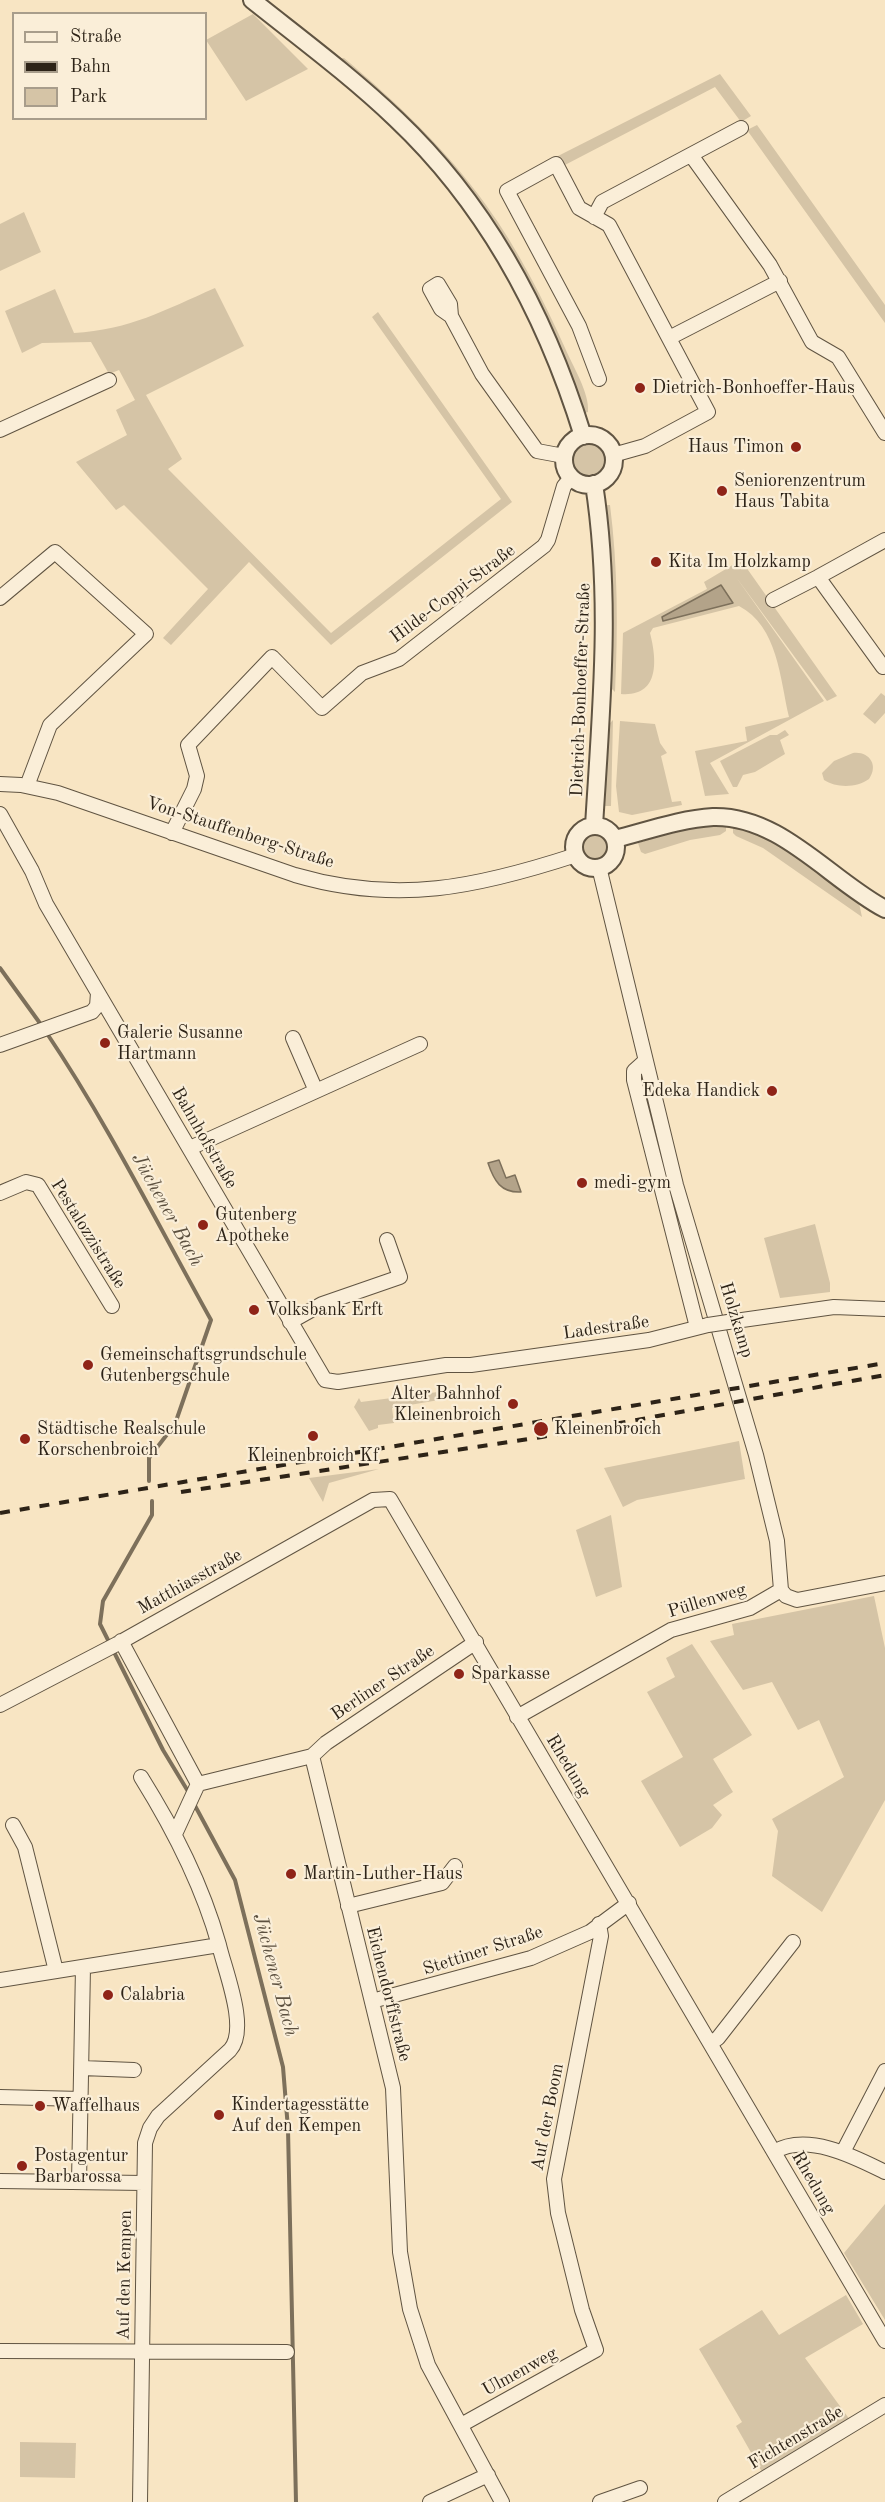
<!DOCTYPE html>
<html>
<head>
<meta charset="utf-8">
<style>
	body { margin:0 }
	#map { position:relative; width:885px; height:2502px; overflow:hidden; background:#f8e5c3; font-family:"Old Standard TT",serif }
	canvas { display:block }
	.legend { position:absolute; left:12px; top:12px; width:195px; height:108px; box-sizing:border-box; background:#faeed8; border:2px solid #a89d8b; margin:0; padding:8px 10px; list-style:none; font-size:18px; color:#2d2317 }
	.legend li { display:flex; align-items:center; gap:12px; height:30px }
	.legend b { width:30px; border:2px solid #a89d8b }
</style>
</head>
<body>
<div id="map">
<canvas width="885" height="2502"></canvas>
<ul class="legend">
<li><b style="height:8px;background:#faeed8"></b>Straße</li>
<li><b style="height:8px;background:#2d2317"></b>Bahn</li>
<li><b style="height:16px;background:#d5c4a6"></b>Park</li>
</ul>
</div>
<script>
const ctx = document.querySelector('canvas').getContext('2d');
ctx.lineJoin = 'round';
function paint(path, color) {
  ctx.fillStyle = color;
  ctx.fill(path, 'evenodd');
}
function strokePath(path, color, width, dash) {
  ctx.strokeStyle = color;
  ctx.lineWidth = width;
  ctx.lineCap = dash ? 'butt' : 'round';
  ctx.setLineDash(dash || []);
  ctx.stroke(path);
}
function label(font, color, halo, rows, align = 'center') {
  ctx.font = font + ' "Old Standard TT",serif';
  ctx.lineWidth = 4.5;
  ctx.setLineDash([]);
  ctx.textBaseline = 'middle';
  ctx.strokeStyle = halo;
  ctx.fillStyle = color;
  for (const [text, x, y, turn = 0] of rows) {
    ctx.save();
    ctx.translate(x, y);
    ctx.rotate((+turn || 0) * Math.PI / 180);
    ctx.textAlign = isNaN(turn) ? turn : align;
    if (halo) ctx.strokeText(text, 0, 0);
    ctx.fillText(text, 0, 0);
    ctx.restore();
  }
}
const green = new Path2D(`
	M 253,14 L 308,69 L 246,101 L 206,40 Z
	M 344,58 C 396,102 446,149 486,205 C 518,249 543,299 565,348 C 572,365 590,393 588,412 L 585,413 L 536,297 L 511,250 L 482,207 L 339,59 Z
	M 720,74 L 751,116 L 741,122 L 715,87 L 561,167 L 556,157 Z
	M 757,125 L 885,305 L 885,323 L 747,130 Z
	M 24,212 L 41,252 L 0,271 L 0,224 Z
	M 215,288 L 244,346 L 146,395 L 182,459 L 168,469 L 331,633 L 501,499 L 372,317 L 378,312 L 512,502 L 331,645 L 249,562 L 171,645 L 163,638 L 208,589 L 124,505 L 116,510 L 76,462 L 127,435 L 116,410 L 135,400 L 119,370 L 109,374 L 91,342 L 42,343 L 22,353 L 5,311 L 55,289 L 74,333 C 129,330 165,310 215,288 Z
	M571 460a17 17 0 1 1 34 0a17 17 0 1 1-34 0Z
	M 606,505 L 610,505 C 618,568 618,629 615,692 L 610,687 L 612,618 Z
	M 741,560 L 837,696 L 827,701 L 736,577 L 824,701 L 710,763 L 729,794 L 705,796 L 695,751 L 747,741 L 745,727 L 789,717 C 780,679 778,626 739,606 L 653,628 L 650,633 C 657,660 660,697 621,694 L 623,633 L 707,589 L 704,582 Z
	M 881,693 L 885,696 L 885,713 L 875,724 L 863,714 Z
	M 613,720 L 611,806 L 605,806 L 608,725 Z
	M 620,721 L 655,724 L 660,743 L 667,753 L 661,756 L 672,802 L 681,801 L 682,805 L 632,815 L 619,812 L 616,786 Z
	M 785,730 L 789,735 L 780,740 L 785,754 L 755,772 L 743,775 L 737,787 L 733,787 L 720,761 L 770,735 L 777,735 Z
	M 853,753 C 869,751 879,765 869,779 C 857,788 836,788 824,780 L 822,773 L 834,761 Z
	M 715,824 L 726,824 L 726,831 L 720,835 L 690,840 L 645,854 L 641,852 L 638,843 L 682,829 Z
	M 733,825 C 777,833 824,876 859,903 L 862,917 L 763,848 L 736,836 L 733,833 Z
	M583 847a12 12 0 1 1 24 0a12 12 0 1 1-24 0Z
	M 815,1224 L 830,1283 L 830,1292 L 780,1298 L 764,1238 Z
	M 438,1392 L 439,1400 L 392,1408 L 394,1423 L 378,1425 L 378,1428 L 369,1431 L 354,1407 L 359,1398 L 361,1402 Z
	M 739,1441 L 745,1479 L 637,1500 L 623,1507 L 604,1468 Z
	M 379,1469 L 329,1483 L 323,1502 L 309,1478 Z
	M 611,1515 L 622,1587 L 596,1597 L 576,1530 Z
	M 874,1596 L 885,1648 L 885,1800 L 822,1912 L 772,1876 L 778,1831 L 772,1819 L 844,1777 L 819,1720 L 798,1730 L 772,1682 L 743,1690 L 710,1641 L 734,1635 L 732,1624 Z
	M 692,1644 L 752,1735 L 713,1759 L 733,1792 L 713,1805 L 722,1815 L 712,1828 L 680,1847 L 641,1781 L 683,1757 L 647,1692 L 675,1677 L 666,1658 Z
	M 885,2204 L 885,2320 L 844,2253 Z
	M 846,2295 L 863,2324 L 805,2358 L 850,2420 L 762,2472 L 736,2426 L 742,2422 L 699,2349 L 762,2310 L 779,2335 Z
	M 20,2442 L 76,2443 L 75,2478 L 20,2477 Z`);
const water = new Path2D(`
	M 721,585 L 733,603 L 663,621 L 662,617 Z
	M 499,1160 L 506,1178 L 515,1175 L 521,1192 C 501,1193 494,1181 488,1163 Z`);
const stream = new Path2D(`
	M 0,968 L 42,1026
	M 46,1032 C 108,1124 157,1223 211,1320 L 175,1424 L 149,1458 L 149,1481
	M 152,1501 L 152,1515 L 103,1601 L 100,1624 L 163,1750 L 189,1793
	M 193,1802 L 235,1880 L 283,2067 L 288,2129 L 296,2502`);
const minor = new Path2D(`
	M 691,155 L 770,265 L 812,342 L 838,357 L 885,433
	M 594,217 L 602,202 L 741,128
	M 451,316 L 441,309 L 430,289 L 438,284 L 450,304 L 451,316 L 482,374 L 537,451 L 564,456
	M 669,338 L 780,281
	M 599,379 L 579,326 L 507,191 L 556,164 L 579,208 L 609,225 L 708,412 L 645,446 L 613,455
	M 0,430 L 109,380
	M 885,540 L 818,577 L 883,667 L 885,665
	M 0,598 L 55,552 L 146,634 L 50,725 L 27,786
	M 773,600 L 818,577
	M 0,784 L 21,785 L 58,793 L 295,875 C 397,905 478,887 576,855
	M 0,814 L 32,871 L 46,904 L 325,1380 L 338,1382 L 446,1365 L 471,1365 L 649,1340 L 708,1325
	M 172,833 L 194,789 L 197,776 L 188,745 L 272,657 L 322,708 L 362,673 L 399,659 L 544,546 L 548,540 L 564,486 L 571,478
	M 599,867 L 676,1185 L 756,1455 L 777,1541 L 781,1590 L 786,1596 L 797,1600 L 885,1583
	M 293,1038 L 316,1091
	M 0,1045 L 92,1012 L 97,1006 L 98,993
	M 644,1062 L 634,1071 L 634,1080 L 697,1327
	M 190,1148 L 420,1044
	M 0,1193 L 26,1182 L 38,1185 L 112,1306
	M 290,1322 L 322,1304 L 400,1277 L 387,1240
	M 728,1322 L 834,1307 L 885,1309
	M 121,1641 L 198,1784
	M 0,1705 L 117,1644 L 373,1500 L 390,1499 L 885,2341
	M 517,1717 L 671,1630 L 750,1608 L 781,1590
	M 312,1756 L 393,2088 L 400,2252 L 410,2309 L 428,2365 L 502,2502
	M 312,1756 L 326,1743 L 476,1642
	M 141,1777 C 174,1830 202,1884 219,1945
	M 198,1784 L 312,1756
	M 13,1825 L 25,1847 L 56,1971
	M 175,1834 L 198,1784
	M 348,1906 L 442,1883 L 455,1866
	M 0,1980 L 219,1945 C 225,1971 249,2029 230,2050 L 158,2116 L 150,2128 L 145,2143 L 140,2502
	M 372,2001 L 531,1958 L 590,1932 L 629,1903
	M 711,2043 L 718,2038 L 793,1942
	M 82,2068 L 134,2070
	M 0,2097 L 81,2099
	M 774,2152 C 807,2132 855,2157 885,2172
	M 843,2152 L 885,2071
	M 0,2181 L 144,2183
	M 79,2182 L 83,1967
	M 0,2351 L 287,2352
	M 461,2425 L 596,2350 L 582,2310 L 558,2213 L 554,2179 L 601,1936 L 599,1924
	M 430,2502 L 488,2475
	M 600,2502 L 640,2488
	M 725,2502 L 885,2405`);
const tertiary = new Path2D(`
	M 252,0 C 301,39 351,76 396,119 C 488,206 546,316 583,436
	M564 460a25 25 0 1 1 50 0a25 25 0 1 1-50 0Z
	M 594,484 C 612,599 601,711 594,826
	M574 847a21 21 0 1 1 42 0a21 21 0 1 1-42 0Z
	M 615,839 C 647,831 680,819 713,817 C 780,815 830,880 885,909`);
const rail = new Path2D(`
	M 181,1492 L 542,1437 L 885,1375
	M 0,1513 L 885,1363`);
const minorBridge = new Path2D(`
	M 708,1325 L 728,1322`);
const markers = [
	[640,388,6,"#8f2418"],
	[796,447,6,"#8f2418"],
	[722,491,6,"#8f2418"],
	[656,562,6,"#8f2418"],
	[105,1043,6,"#8f2418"],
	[772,1091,6,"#8f2418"],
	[582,1183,6,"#8f2418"],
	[203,1225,6,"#8f2418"],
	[254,1310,6,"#8f2418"],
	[88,1365,6,"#8f2418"],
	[513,1404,6,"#8f2418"],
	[541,1429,8,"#8f2418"],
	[313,1436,6,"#8f2418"],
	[25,1439,6,"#8f2418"],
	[459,1674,6,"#8f2418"],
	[291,1874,6,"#8f2418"],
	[108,1995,6,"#8f2418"],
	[40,2106,6,"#8f2418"],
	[219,2115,6,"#8f2418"],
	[22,2166,6,"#8f2418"]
];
const poiNames = [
	["Dietrich-Bonhoeffer-Haus",652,388],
	["Haus Timon",784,447,"right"],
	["Seniorenzentrum",734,481],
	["Haus Tabita",734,502],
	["Kita Im Holzkamp",668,562],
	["Galerie Susanne",117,1033],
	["Hartmann",117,1054],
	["Edeka Handick",760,1091,"right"],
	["medi-gym",594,1183],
	["Gutenberg",215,1215],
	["Apotheke",215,1236],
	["Volksbank Erft",266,1310],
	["Gemeinschaftsgrundschule",100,1355],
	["Gutenbergschule",100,1376],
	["Alter Bahnhof",501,1394,"right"],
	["Kleinenbroich",501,1415,"right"],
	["Städtische Realschule",37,1429],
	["Korschenbroich",37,1450],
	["Kleinenbroich",554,1429],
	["Kleinenbroich Kf",313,1456,"center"],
	["Sparkasse",471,1674],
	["Martin-Luther-Haus",303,1874],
	["Calabria",120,1995],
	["Kindertagesstätte",231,2105],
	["Auf den Kempen",231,2126],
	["Waffelhaus",52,2106],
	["Postagentur",34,2156],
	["Barbarossa",34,2177]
];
const streetNames = [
	["Hilde-Coppi-Straße",453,594,-37],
	["Dietrich-Bonhoeffer-Straße",581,690,-88],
	["Von-Stauffenberg-Straße",240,833,18],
	["Bahnhofstraße",204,1138,60],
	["Pestalozzistraße",88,1234,58],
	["Holzkamp",736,1320,73],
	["Ladestraße",606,1328,-8],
	["Matthiasstraße",190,1582,-29],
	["Püllenweg",707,1601,-17],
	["Berliner Straße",383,1683,-34],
	["Rhedung",568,1766,59],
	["Stettiner Straße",483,1951,-18],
	["Eichendorffstraße",388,1994,76],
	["Auf der Boom",548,2117,-79],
	["Rhedung",813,2183,60],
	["Auf den Kempen",125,2275,-89],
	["Ulmenweg",520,2372,-29],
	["Fichtenstraße",796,2438,-31]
];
const waterNames = [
	["Jüchener Bach",167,1210,61],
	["Jüchener Bach",275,1975,75]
];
paint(green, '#d5c4a6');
paint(water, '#b3a389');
strokePath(water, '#7d705b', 1.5);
strokePath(stream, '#7d705b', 4);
strokePath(minor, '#605442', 16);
strokePath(tertiary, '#605442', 20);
strokePath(minor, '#faeed8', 14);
strokePath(tertiary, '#faeed8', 16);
strokePath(rail, '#2d2317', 4, [10, 10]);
strokePath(minorBridge, '#605442', 16, []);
strokePath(minorBridge, '#faeed8', 14);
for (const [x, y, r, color] of markers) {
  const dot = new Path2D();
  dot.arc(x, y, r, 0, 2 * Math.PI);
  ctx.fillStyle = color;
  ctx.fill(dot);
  strokePath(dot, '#faeed8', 2);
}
label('18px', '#2d2317', '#faeed8', poiNames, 'left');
label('18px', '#2d2317', '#faeed8', streetNames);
label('italic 20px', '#5c503f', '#faeed8', waterNames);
</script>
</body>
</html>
